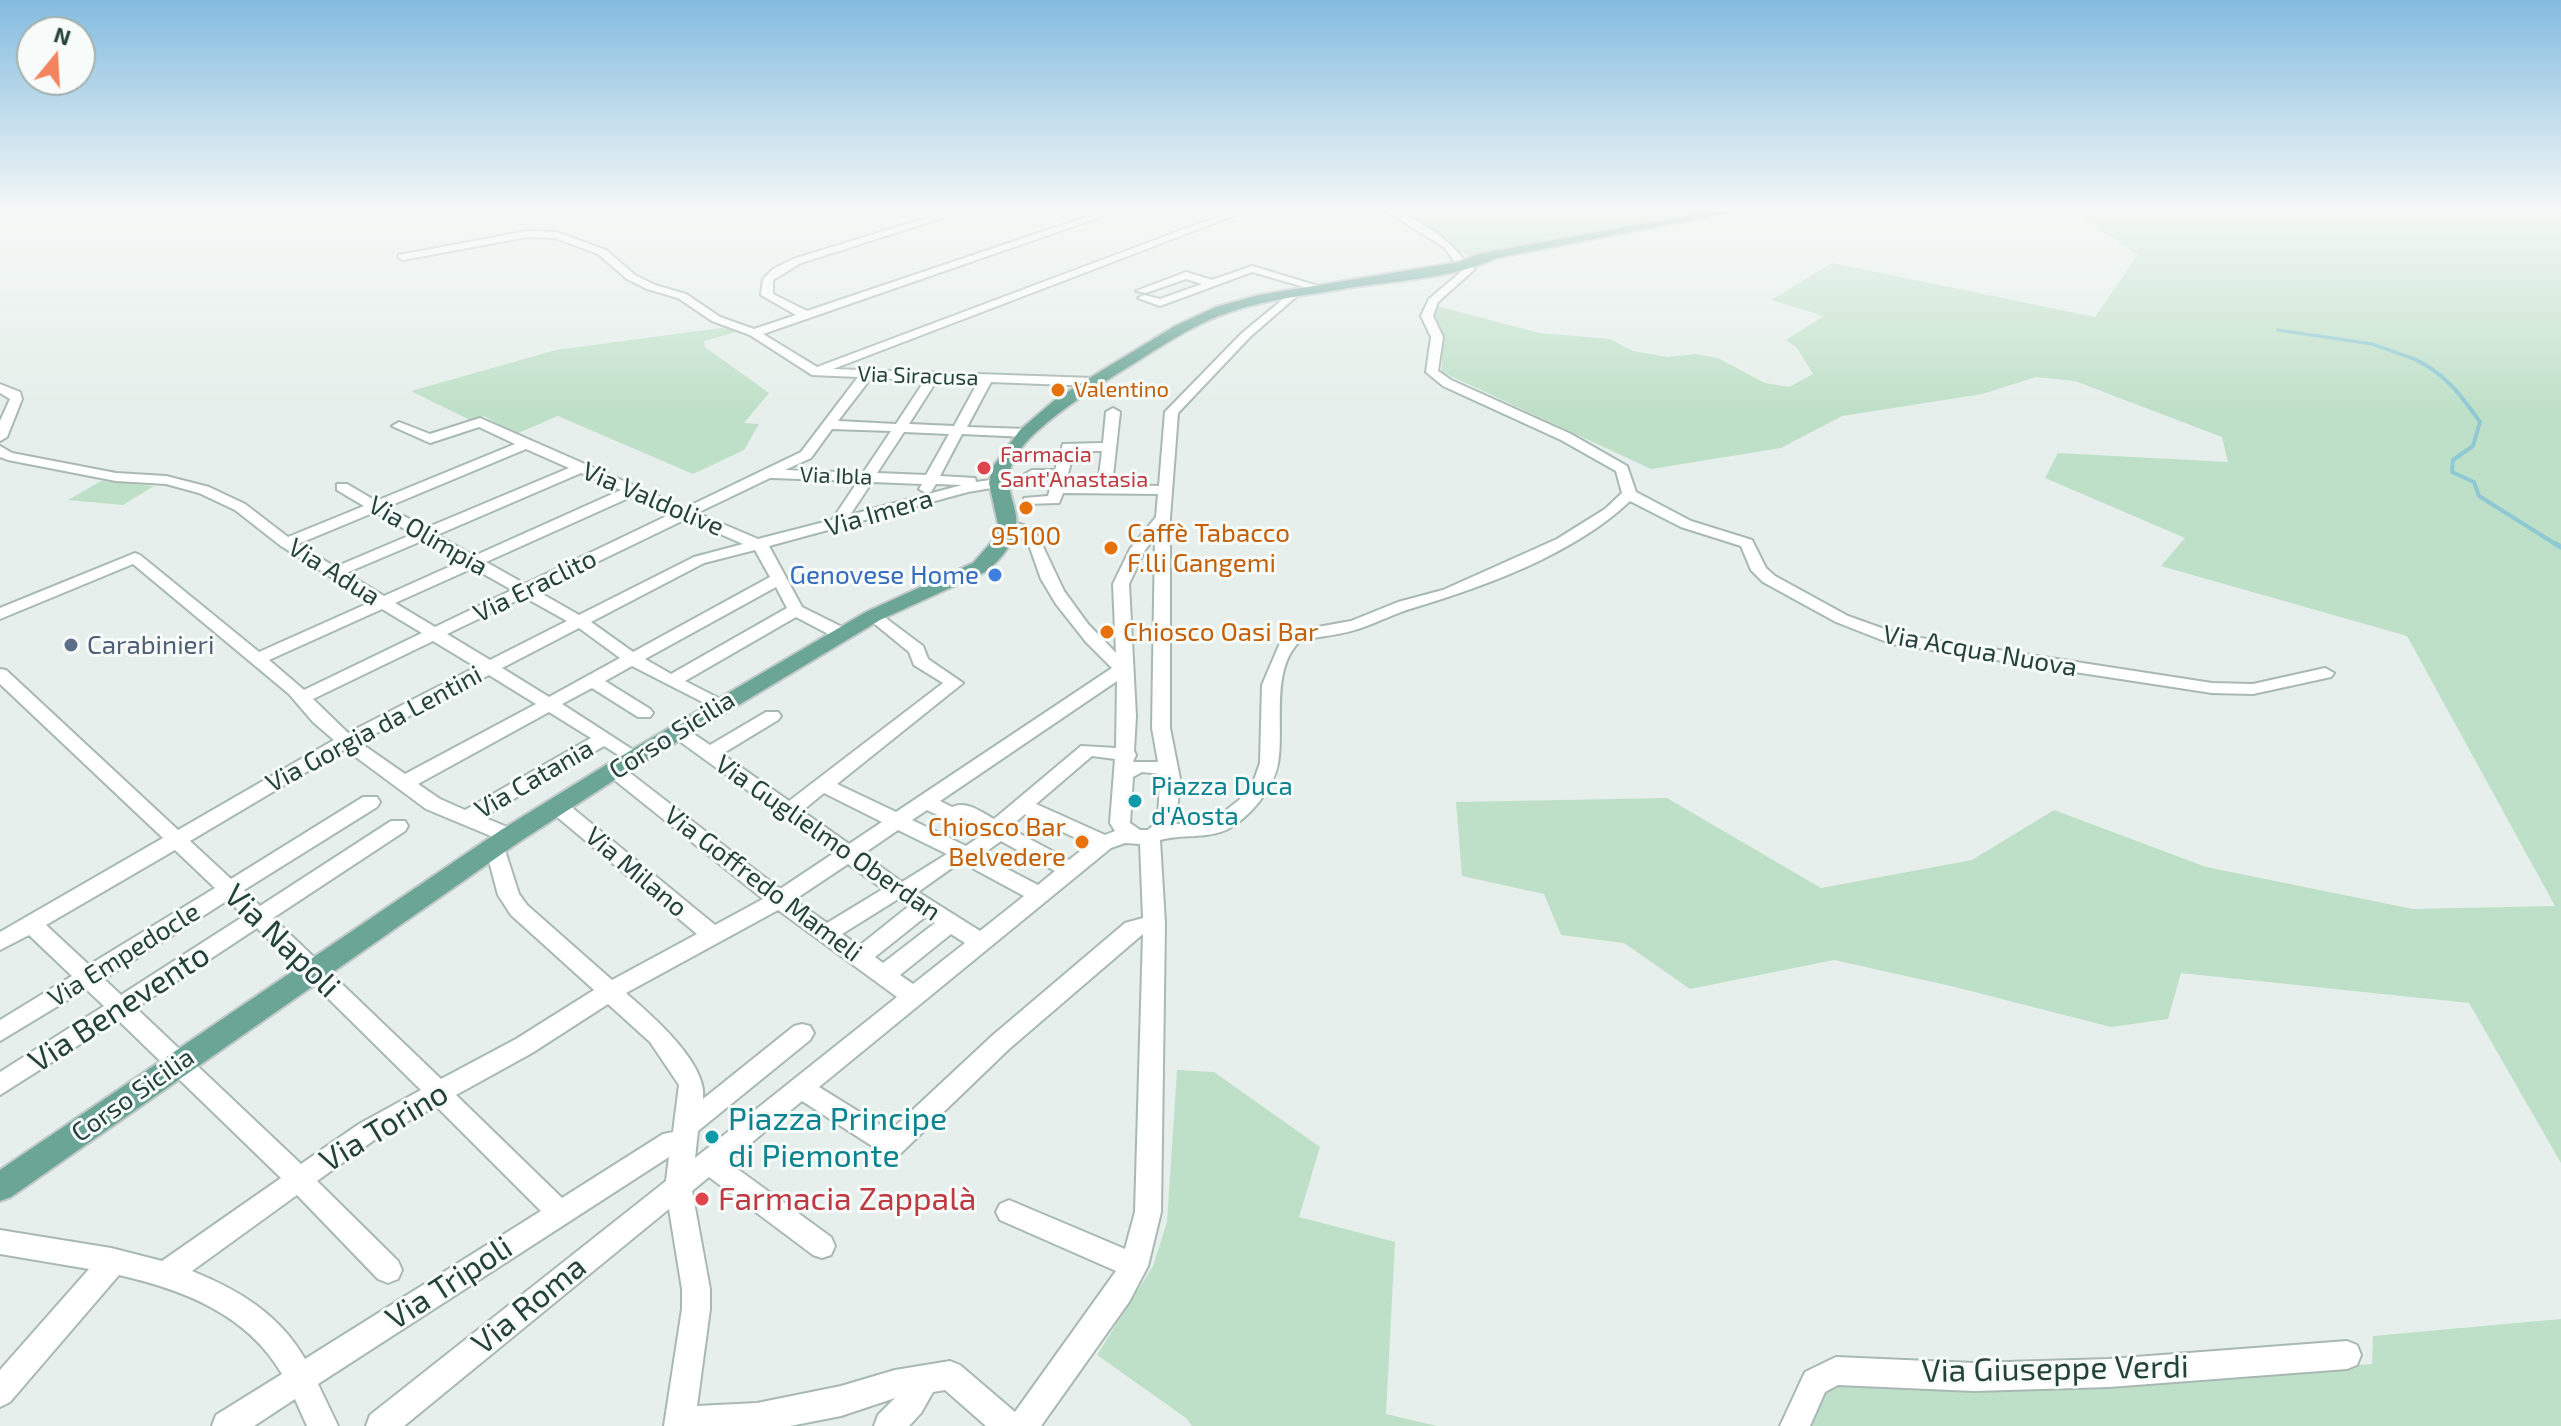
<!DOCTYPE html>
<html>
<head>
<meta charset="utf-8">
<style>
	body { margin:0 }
	#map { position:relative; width:2561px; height:1426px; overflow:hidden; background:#e6efeb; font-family:"Exo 2",sans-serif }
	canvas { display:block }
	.north { position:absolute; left:16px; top:16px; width:80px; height:80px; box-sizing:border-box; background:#f7fbf9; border:2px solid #a3b1ad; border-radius:50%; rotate:18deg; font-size:22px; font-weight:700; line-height:32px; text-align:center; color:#24423a }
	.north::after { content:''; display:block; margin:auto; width:28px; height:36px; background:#f4845f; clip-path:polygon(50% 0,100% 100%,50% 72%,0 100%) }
</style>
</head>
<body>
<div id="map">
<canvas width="2561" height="1426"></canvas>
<div class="north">N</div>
</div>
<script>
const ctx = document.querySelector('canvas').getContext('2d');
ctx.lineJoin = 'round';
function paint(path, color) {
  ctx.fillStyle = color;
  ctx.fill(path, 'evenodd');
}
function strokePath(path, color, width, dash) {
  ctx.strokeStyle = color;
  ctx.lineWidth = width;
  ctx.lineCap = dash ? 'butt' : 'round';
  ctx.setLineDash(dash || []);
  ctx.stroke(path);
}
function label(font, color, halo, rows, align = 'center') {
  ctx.font = font + ' "Exo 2",sans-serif';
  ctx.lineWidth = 6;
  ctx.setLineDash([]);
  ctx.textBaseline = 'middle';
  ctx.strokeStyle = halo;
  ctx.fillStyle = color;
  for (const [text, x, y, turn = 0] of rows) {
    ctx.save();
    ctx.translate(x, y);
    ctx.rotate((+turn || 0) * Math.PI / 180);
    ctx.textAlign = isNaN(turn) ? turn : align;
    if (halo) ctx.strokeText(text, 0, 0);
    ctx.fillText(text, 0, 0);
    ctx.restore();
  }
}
const green = new Path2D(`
	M 1397,211 L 1715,211 L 1472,258 Z
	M 2073,211 L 2561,211 L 2561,1163 L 2469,1003 L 2181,973 L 2168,1019 L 2111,1027 L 1955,987 L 1834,960 L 1690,989 L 1624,943 L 1561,935 L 1544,894 L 1462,876 L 1456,802 L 1667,798 L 1821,888 L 1972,860 L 2054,810 L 2206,867 L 2413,909 L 2555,906 L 2407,636 L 2161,566 L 2185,538 L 2045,478 L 2058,453 L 2228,462 L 2222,437 L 2075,381 L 2036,377 L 1982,394 L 1842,416 L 1781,448 L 1651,469 L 1442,372 L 1442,336 L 1433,315 L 1437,306 L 1539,333 L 1610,339 L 1633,351 L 1668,357 L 1696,354 L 1718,358 L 1765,383 L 1789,387 L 1813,374 L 1797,348 L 1786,340 L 1824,316 L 1771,300 L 1832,263 L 2095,317 L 2138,255 Z
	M 721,328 L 740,331 L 704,341 L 705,347 L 769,393 L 744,423 L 759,424 L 744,450 L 693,474 L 558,416 L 516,434 L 484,416 L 472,421 L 411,391 L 556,350 Z
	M 101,481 L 154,486 L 123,505 L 68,500 Z
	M 1177,1070 L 1214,1072 L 1320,1147 L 1299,1217 L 1395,1242 L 1386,1414 L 1437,1426 L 1192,1426 L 1186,1418 L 1097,1355 L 1153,1266 L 1167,1222 Z
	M 2561,1319 L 2561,1426 L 1802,1426 L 1819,1390 L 1838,1381 L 2111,1384 L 2372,1364 L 2373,1336 Z`);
const streamFar2 = new Path2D(`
	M 2278,330 L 2372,344 L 2417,360`);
const streamFar1 = new Path2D(`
	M 2412,358 C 2444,372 2461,395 2480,422 L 2473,446 L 2453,460 L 2452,472 L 2474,482 L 2479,496 L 2557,545`);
const stream = new Path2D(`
	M 2554,543 L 2561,547`);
const minor = new Path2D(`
	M 949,211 L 964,211 L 801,263 L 773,280 L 773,294 L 807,311 L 1095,214 L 1103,216 L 763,334 L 817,367 L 1232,211 L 1246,211 L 833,369 L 1093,378 L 1099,382 L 1093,386 L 991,382 L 967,427 L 1026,429 L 1033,433 L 1026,437 L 962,434 L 940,476 L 975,478 L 976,482 L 998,479 L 1005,483 L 1003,486 L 968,492 L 769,546 L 802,607 L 848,630 L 850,634 L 848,638 L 836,638 L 796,617 L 685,681 L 726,702 L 729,706 L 720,711 L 632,666 L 605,681 L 650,709 L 653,713 L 650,717 L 638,717 L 592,688 L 562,704 L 644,757 L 642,761 L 628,761 L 604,746 L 483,817 L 517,831 L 520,836 L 517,841 L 503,841 L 426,809 L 345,749 L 190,841 L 231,879 L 363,797 L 377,797 L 380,802 L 377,807 L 244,890 L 260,906 L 391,821 L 405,821 L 408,826 L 405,831 L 273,918 L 441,1079 L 516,1039 L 594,990 L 511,915 L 498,895 L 485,846 L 488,841 L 502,841 L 519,894 L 527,905 L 612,980 L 697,934 L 550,811 L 547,806 L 550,801 L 564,801 L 715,925 L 763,899 L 607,774 L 605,770 L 607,766 L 621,766 L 780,889 L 834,853 L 671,735 L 668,731 L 671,727 L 683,727 L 710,745 L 766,712 L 778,712 L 781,716 L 778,720 L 722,754 L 789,801 L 943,683 L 914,665 L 909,652 L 865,616 L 867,613 L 879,613 L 923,646 L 928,659 L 963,683 L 837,784 L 896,812 L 1112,668 L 1086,642 L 1056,604 L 1041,579 L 1028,542 L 1000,524 L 1007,520 L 1026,526 L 1038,536 L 1064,591 L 1088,624 L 1116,653 L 1113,584 L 1130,549 L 1156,517 L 1158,494 L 1063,493 L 1059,503 L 1024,504 L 1024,498 L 1048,496 L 1053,478 L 1032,478 L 1025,474 L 1032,470 L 1055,470 L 1063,444 L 1103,443 L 1106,412 L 1113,408 L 1120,412 L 1112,485 L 1159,486 L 1165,412 L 1242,333 L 1293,291 L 1299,294 L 1297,296 L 1250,337 L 1178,413 L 1170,518 L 1170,728 L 1180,779 L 1176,824 L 1202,823 L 1215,819 L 1239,800 L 1253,783 L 1260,763 L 1262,685 L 1280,643 L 1290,632 L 1351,621 L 1398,602 L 1443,590 L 1557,539 L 1605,509 L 1622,493 L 1616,471 L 1561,440 L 1443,386 L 1426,372 L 1431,337 L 1421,316 L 1429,299 L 1463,270 L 1457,265 L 1462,262 L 1475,269 L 1438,302 L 1433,316 L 1443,337 L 1438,371 L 1451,380 L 1571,434 L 1627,466 L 1636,492 L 1691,521 L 1752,540 L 1766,568 L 1775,576 L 1848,616 L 1901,635 L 2212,683 L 2253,684 L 2325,668 L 2334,673 L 2331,677 L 2253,694 L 2212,693 L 1892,644 L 1836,622 L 1763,582 L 1751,570 L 1741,546 L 1681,527 L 1630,501 C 1574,554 1486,586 1413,608 C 1395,613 1379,622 1361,628 C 1343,635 1321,636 1301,640 C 1269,669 1285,727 1278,764 C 1275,779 1268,790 1259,802 C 1251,812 1238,824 1226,830 C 1205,839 1182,834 1160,840 L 1165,923 L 1161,1212 L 1148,1266 L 1129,1302 L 1041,1426 L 986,1426 L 945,1390 L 933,1392 L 921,1413 L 909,1426 L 874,1426 L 878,1415 L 895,1398 L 841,1416 L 790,1426 L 664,1426 L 682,1309 L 682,1289 L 669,1209 L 404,1426 L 366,1426 L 370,1415 L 666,1181 L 669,1157 L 318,1384 L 338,1426 L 307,1426 L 295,1399 L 254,1426 L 212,1426 L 216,1415 L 282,1374 C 247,1314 184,1290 119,1275 L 10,1402 L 0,1407 L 0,1370 L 89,1269 L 0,1254 L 0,1230 L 111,1248 L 162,1261 L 281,1178 L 118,1020 L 0,1095 L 0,1072 L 104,1006 L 86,989 L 0,1041 L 0,1020 L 72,976 L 29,935 L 0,950 L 0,932 L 163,838 L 0,684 L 0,669 L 6,670 L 178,830 L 334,740 L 313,722 L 289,694 L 133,564 L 0,619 L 0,608 L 135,553 L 140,555 L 259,652 L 371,602 L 281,546 L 235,510 L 199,493 L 166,484 L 116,481 L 8,460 L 0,457 L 0,446 L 12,453 L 116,473 L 166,476 L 209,487 L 245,504 L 288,537 L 364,506 L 337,490 L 337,484 L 347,484 L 376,501 L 515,444 L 479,427 L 430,443 L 392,426 L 399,422 L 430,434 L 480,418 L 685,508 L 801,452 L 858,377 L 812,375 L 750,335 L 712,321 L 678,298 L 647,289 L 627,279 L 598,254 L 555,238 L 527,237 L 403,260 L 398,257 L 399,255 L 527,231 L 556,232 L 606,250 L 635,275 L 655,285 L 686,294 L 720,317 L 754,329 L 796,315 L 761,295 L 763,279 L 773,269 L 793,259 ZM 871,378 L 925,380 L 896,424 L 838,421 ZM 937,380 L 978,382 L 954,426 L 909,424 ZM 832,429 L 891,431 L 863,473 L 785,470 L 811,458 ZM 904,432 L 949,434 L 926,475 L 877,473 ZM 526,449 L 569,468 L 426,528 L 387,507 ZM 1074,451 L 1102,451 L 1098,485 L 1065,485 ZM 581,473 L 621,490 L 474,556 L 437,535 ZM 770,478 L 772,478 L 858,481 L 832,520 L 758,539 L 697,513 ZM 872,482 L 922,484 L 919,489 L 926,493 L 931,492 L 936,484 L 962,485 L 850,515 ZM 633,496 L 673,513 L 525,584 L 486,562 ZM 375,512 L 413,534 L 335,567 L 298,544 ZM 686,519 L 743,544 L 694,557 L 579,615 L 537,591 ZM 1155,537 L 1152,728 L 1158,762 L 1133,762 L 1136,755 L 1134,751 L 1136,716 L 1129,584 L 1145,550 ZM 424,540 L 462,561 L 384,596 L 346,573 ZM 755,550 L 770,577 L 633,652 L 591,622 L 704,563 ZM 473,568 L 512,590 L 435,627 L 395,603 ZM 776,587 L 787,608 L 671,674 L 645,659 ZM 524,597 L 567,621 L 490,660 L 447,634 ZM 382,609 L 422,633 L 304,690 L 269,660 ZM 579,628 L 620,658 L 549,697 L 502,668 ZM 433,641 L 476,667 L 348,733 L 313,699 ZM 489,675 L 536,704 L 405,774 L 359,742 ZM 1117,681 L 1116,748 L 1081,746 L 994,819 C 981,812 967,800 952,807 L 940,801 ZM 549,712 L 591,738 L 465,810 L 440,799 L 418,784 ZM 1092,756 L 1115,759 L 1110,823 L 1115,831 L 1105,835 L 1036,804 ZM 1142,772 L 1160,774 L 1160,779 L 1158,821 L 1148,830 L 1140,830 L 1130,823 L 1133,777 ZM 824,793 L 882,822 L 849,844 L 802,811 ZM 927,810 L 954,823 L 963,819 L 986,832 L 966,846 L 912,820 ZM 1025,814 L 1026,815 L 1089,844 L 1069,860 L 1009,828 ZM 898,830 L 947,854 L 902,882 L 863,854 ZM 1001,841 L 1055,871 L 1038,885 L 988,859 L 977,858 ZM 1125,843 L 1140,844 L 1143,918 L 1125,923 L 993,1035 L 890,1131 L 819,1087 L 1111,848 ZM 175,850 L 215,888 L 89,965 L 46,925 ZM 958,859 L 974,859 L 971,864 L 974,869 L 1024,896 L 980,931 L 918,892 L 956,865 ZM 848,864 L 883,889 L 827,923 L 794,900 ZM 898,899 L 909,906 L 859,946 L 842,934 ZM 228,900 L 244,916 L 121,995 L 104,979 ZM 778,910 L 897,997 L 695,1158 L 698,1131 L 810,1040 L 814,1033 L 810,1026 L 802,1024 L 794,1026 L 703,1099 C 708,1063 651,1015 626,993 ZM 925,917 L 935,923 L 883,963 L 875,957 ZM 257,928 L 421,1090 L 359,1124 L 301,1164 L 136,1008 ZM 951,934 L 965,943 L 913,984 L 900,975 ZM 1143,934 L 1135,1212 L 1125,1249 L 1009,1200 L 1000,1204 L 996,1212 L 1000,1220 L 1116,1271 L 1015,1412 L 960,1365 L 950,1361 L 895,1370 L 841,1386 L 757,1403 L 697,1406 L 710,1309 L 710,1289 L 692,1191 L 709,1177 L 813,1255 L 822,1258 L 831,1255 L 835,1246 L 831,1237 L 728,1162 L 802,1101 L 883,1153 L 892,1156 L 901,1153 L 1009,1049 ZM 608,1004 L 650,1042 L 679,1085 L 673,1132 L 663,1134 L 562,1198 L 456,1095 L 532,1053 ZM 436,1106 L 541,1211 L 305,1359 C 279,1314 239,1290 192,1271 L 297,1195 L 378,1279 L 388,1283 L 398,1279 L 402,1270 L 398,1261 L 317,1181 L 377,1138 Z
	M 1386,211 C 1410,211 1450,240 1463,259 L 1454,261 L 1445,248 Z
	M 1252,266 L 1328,289 L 1322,292 L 1252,272 L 1160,306 L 1138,298 L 1144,295 L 1160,299 L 1202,284 L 1186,279 L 1146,293 L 1136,291 L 1186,272 L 1212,280 Z
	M 0,384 L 20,392 L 22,399 L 7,437 L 0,441 L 0,421 L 10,399 L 0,393 Z
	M 2347,1341 L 2357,1345 L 2361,1355 L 2357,1365 L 2347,1369 L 2109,1387 L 1974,1391 L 1838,1385 L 1825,1392 L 1810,1426 L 1780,1426 L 1805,1372 L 1836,1357 L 1974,1363 L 2109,1359 Z`);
const major = new Path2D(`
	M 1711,211 L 1737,211 L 1496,258 C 1456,278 1393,281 1348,288 C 1309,295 1268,299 1230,312 C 1199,322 1171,340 1144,357 C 1106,381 1068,403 1035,433 C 982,483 1029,503 1013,538 C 1008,551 997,562 987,571 L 880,620 L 622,775 L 519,842 L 11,1197 L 0,1201 L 0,1170 L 501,830 L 606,765 L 866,612 L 973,563 L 996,537 L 998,524 L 989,483 L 992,468 L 1020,430 L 1056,399 L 1088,379 L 1175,326 L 1216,307 L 1259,295 L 1459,262 L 1478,254 Z`);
const markers = [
	[1058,390,8,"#e8710a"],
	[984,468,8,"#e0444e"],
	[1026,508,8,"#e8710a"],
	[1111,548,8,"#e8710a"],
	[995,575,8,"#3f7fe0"],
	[1107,632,8,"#e8710a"],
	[71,645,8,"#5c6f8a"],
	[1135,801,8,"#0f9aa8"],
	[1082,842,8,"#e8710a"],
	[712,1137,8,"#0f9aa8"],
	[702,1199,8,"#e0444e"]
];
const farStreetnames = [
	["Via Siracusa",918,376,2],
	["Via Ibla",836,476,2]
];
const farFoodnames = [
	["Valentino",1074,390]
];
const farHealthnames = [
	["Farmacia",1000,455],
	["Sant'Anastasia",1000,480]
];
const streetNames = [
	["Via Valdolive",653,499,23],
	["Via Imera",879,513,-16],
	["Via Olimpia",428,536,30],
	["Via Adua",334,572,32],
	["Via Eraclito",535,586,-26],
	["Via Acqua Nuova",1980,651,10],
	["Via Gorgia da Lentini",374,729,-28],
	["Corso Sicilia",672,735,-32],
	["Via Catania",534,779,-30],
	["Via Guglielmo Oberdan",828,838,35],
	["Via Milano",636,872,40],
	["Via Goffredo Mameli",763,884,37],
	["Via Empedocle",124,955,-32],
	["Corso Sicilia",133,1095,-35]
];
const foodNames = [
	["Caffè Tabacco",1127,533],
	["F.lli Gangemi",1127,563],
	["95100",1026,536,"center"],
	["Chiosco Oasi Bar",1123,632],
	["Chiosco Bar",1066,827,"right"],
	["Belvedere",1066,857,"right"]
];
const shopNames = [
	["Genovese Home",979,575]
];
const serviceNames = [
	["Carabinieri",87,645]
];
const cultureNames = [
	["Piazza Duca",1151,786],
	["d'Aosta",1151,816]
];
const nearStreetnames = [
	["Via Napoli",282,941,44],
	["Via Benevento",119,1008,-33],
	["Via Torino",384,1127,-31],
	["Via Tripoli",449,1283,-33],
	["Via Roma",529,1305,-39],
	["Via Giuseppe Verdi",2055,1369,-1]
];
const nearCulturenames = [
	["Piazza Principe",728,1119],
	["di Piemonte",728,1156]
];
const nearHealthnames = [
	["Farmacia Zappalà",718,1199]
];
paint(green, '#bfe0c8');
strokePath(streamFar2, '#8ec9d4', 3);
strokePath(streamFar1, '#8ec9d4', 4);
strokePath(stream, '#8ec9d4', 5);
strokePath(minor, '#a8b8b2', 4);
strokePath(major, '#c2cac8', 4);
paint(minor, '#fff');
paint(major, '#6aa596');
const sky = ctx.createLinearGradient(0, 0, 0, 411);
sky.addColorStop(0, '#84bce0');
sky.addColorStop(0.51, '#f4f8f6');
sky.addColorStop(1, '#f4f8f600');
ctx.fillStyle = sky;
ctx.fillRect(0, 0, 2561, 411);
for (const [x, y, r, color] of markers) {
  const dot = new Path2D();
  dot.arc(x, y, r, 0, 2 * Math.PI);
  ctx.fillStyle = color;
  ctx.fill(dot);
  strokePath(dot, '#f7fbf9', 3);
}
label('22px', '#24423a', '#f7fbf9', farStreetnames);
label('22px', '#c56008', '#f7fbf9', farFoodnames, 'left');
label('22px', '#be3a42', '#f7fbf9', farHealthnames, 'left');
label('26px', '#24423a', '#f7fbf9', streetNames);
label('26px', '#c56008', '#f7fbf9', foodNames, 'left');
label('26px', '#366cbe', '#f7fbf9', shopNames, 'right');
label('26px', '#4e5e75', '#f7fbf9', serviceNames, 'left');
label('26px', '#0d838f', '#f7fbf9', cultureNames, 'left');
label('32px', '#24423a', '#f7fbf9', nearStreetnames);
label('32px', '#0d838f', '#f7fbf9', nearCulturenames, 'left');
label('32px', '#be3a42', '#f7fbf9', nearHealthnames, 'left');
</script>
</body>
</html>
